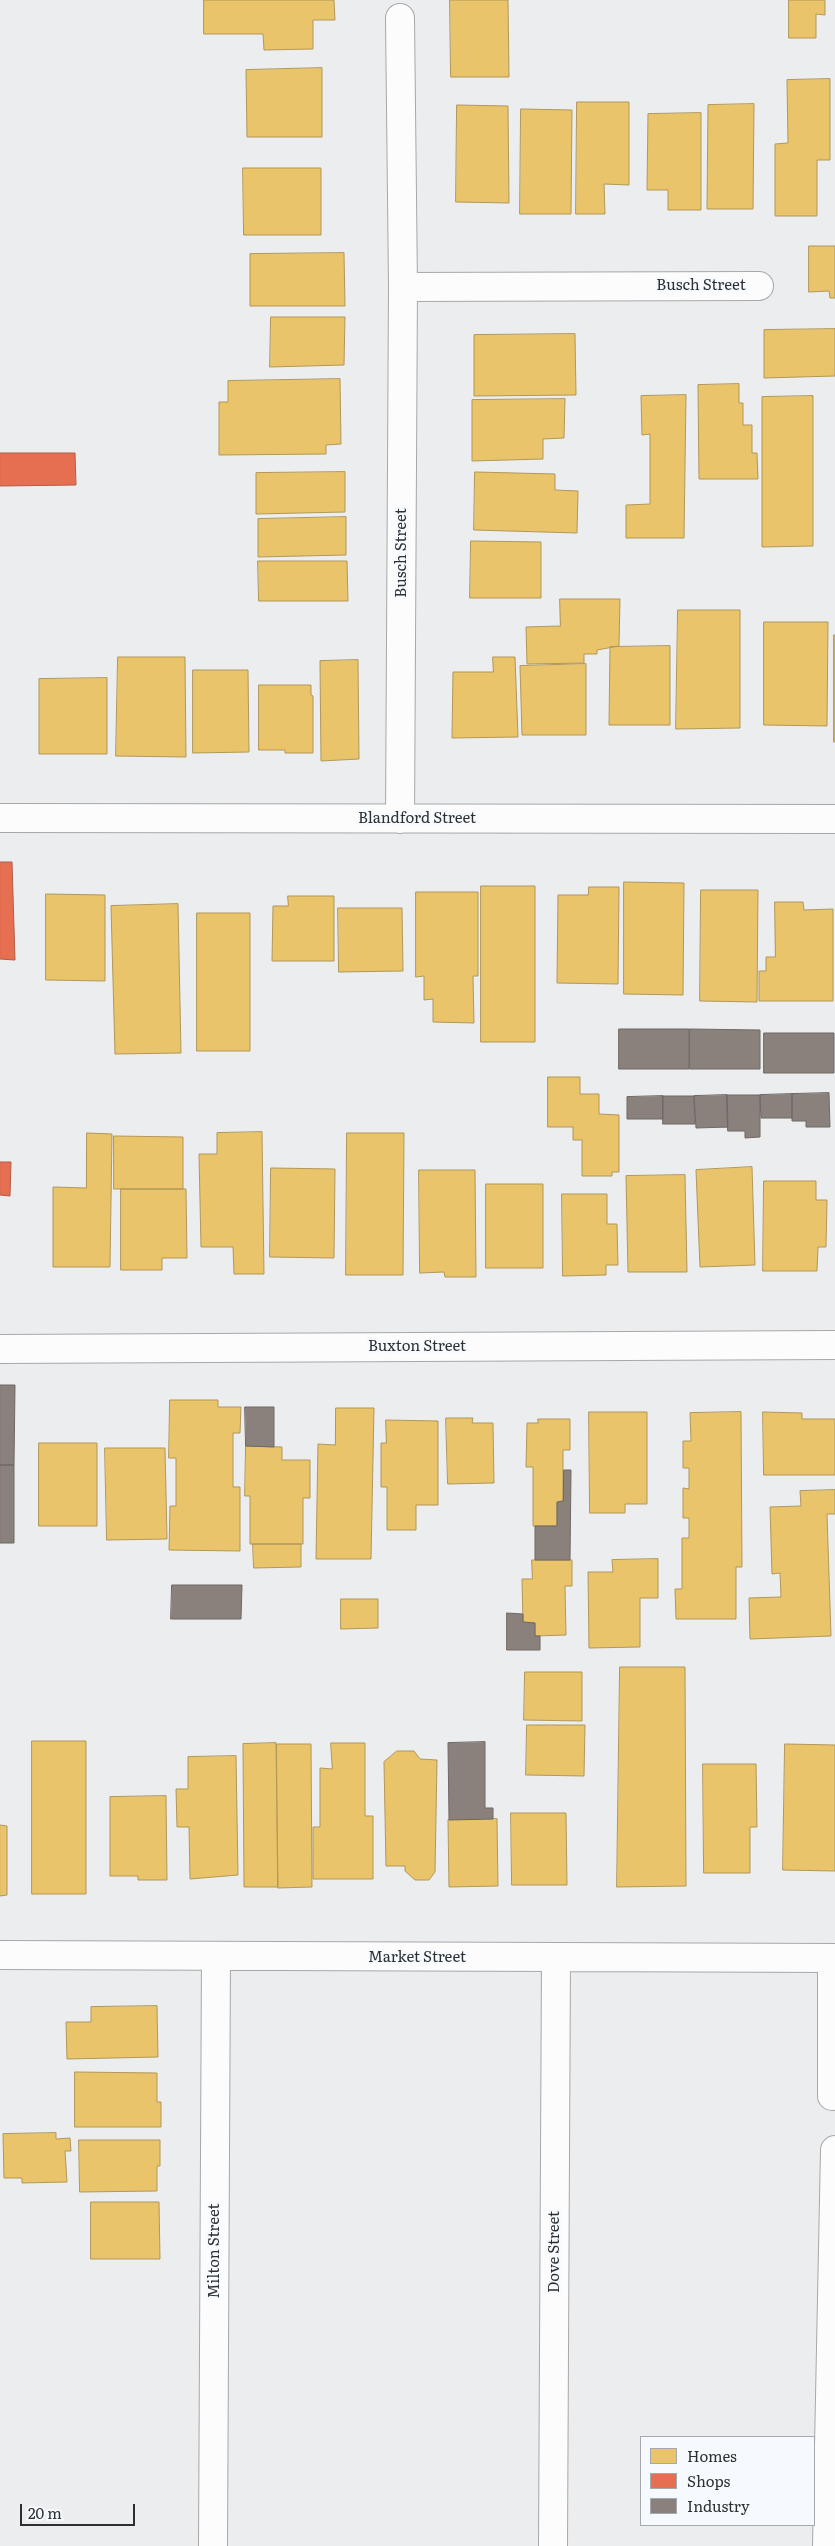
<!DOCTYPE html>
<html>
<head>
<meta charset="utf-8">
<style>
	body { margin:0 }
	#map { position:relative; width:835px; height:2546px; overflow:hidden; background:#ebedef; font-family:Literata,serif }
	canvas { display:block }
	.legend { position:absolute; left:640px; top:2436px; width:175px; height:90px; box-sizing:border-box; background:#f6fafe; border:1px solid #a6a9ac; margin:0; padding:6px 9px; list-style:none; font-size:15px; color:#2d2f30 }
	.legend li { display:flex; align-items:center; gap:10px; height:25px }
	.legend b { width:25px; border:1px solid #a6a9ac }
	.scale { position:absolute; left:20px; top:2504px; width:115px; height:22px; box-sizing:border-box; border:2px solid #2d2f30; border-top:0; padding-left:6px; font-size:15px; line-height:18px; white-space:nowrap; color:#2d2f30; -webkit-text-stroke:4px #f6fafe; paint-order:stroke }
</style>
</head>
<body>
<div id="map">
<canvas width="835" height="2546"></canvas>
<ul class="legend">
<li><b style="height:14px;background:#e9c46a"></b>Homes</li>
<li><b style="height:14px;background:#e76f51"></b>Shops</li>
<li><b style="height:14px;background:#8a817c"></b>Industry</li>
</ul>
<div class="scale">20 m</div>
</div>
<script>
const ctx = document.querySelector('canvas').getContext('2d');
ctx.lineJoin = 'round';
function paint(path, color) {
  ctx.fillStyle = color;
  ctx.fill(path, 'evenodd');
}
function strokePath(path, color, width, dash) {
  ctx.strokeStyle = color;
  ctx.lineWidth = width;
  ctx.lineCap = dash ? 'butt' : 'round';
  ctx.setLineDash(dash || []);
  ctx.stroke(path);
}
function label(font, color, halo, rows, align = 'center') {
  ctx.font = font + ' Literata,serif';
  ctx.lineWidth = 5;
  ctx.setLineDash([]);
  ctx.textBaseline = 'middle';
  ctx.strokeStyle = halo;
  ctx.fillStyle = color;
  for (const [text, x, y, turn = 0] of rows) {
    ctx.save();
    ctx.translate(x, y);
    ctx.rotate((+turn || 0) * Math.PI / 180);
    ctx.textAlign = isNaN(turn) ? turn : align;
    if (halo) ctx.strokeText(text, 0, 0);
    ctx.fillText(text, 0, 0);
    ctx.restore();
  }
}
const homes = new Path2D(`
	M 204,0 L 334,0 L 335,20 L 313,20 L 313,49 L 264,50 L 263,34 L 204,34 Z
	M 450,0 L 508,0 L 509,77 L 451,77 Z
	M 789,0 L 825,0 L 825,15 L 816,14 L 816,38 L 789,38 Z
	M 322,68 L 322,137 L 247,137 L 246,70 Z
	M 830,79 L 830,160 L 817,160 L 817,216 L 775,216 L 775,144 L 788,143 L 787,80 Z
	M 577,102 L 629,102 L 629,185 L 604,184 L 605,214 L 576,214 Z
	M 754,104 L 753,209 L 707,209 L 708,105 Z
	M 457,105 L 508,106 L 509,203 L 456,202 Z
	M 521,109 L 572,110 L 571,214 L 520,214 Z
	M 701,113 L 701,210 L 668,210 L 668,190 L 647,190 L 648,114 Z
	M 243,168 L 321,168 L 321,235 L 244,235 Z
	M 809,246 L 835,246 L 835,298 L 830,298 L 829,291 L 809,292 Z
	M 344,253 L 345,306 L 250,306 L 250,254 Z
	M 271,317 L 345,317 L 344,365 L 270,367 Z
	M 835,329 L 835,376 L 764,378 L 764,330 Z
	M 575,334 L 576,395 L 474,396 L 474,335 Z
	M 340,379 L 341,444 L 326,445 L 326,454 L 219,455 L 219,402 L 228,402 L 228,381 Z
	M 739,384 L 739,403 L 743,403 L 743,425 L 752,425 L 752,453 L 757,453 L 758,479 L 699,479 L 698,385 Z
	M 686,395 L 684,538 L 626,538 L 626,505 L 650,504 L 650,434 L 642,435 L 641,396 Z
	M 813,396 L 813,546 L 762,547 L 762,397 Z
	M 565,399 L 564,438 L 543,439 L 543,459 L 472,461 L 472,400 Z
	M 345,472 L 345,512 L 256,514 L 256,473 Z
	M 475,472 L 555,474 L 555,490 L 578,491 L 577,533 L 474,530 Z
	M 346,517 L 346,555 L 258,557 L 258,519 Z
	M 471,541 L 541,542 L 541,598 L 470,598 Z
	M 258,561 L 347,561 L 348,601 L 259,601 Z
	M 560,599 L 620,599 L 619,646 L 597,650 L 597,654 L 584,654 L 584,663 L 527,664 L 526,627 L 560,626 Z
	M 678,610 L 740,610 L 740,728 L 676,729 Z
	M 764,622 L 828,622 L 827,726 L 764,725 Z
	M 834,635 L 835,635 L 835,742 L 834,742 Z
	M 670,646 L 670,725 L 609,725 L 610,647 Z
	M 118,657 L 185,657 L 186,757 L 116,756 Z
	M 493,657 L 515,657 L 518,737 L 452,738 L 453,672 L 493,672 Z
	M 358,660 L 359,759 L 321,761 L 320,661 Z
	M 586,664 L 586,735 L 522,735 L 520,666 Z
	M 193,670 L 248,670 L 249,752 L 193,753 Z
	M 107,678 L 107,754 L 39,754 L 39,679 Z
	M 259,685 L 311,685 L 311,695 L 313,696 L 313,753 L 285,753 L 285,750 L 259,750 Z
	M 624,882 L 684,883 L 683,995 L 624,994 Z
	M 481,886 L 535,886 L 535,1042 L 481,1042 Z
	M 589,887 L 619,887 L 618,984 L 557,983 L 558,895 L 588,895 Z
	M 701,890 L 758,890 L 757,1002 L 700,1001 Z
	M 416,892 L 478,892 L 478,976 L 473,976 L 474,1023 L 433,1022 L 433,999 L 424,1000 L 424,976 L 416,977 Z
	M 46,894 L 105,895 L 105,981 L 46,980 Z
	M 288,896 L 334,896 L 334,961 L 272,961 L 273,906 L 288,906 Z
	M 775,902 L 803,902 L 804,910 L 833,909 L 833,1001 L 759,1001 L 759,971 L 766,971 L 766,957 L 775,957 Z
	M 178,904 L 181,1053 L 115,1054 L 111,906 Z
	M 338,908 L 402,908 L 403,971 L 339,972 Z
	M 197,913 L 250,913 L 250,1051 L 197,1051 Z
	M 548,1077 L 580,1077 L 580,1094 L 599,1094 L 599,1114 L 619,1115 L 619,1172 L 612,1172 L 612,1176 L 582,1176 L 582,1140 L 573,1140 L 573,1127 L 548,1127 Z
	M 262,1132 L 264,1274 L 234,1274 L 233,1247 L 201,1247 L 199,1154 L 217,1154 L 217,1133 Z
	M 87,1133 L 112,1134 L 110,1267 L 53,1267 L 53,1187 L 86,1188 Z
	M 347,1133 L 404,1133 L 403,1275 L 346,1275 Z
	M 114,1136 L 183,1137 L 183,1189 L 114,1189 Z
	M 752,1167 L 755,1265 L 700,1267 L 696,1170 Z
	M 271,1168 L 335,1169 L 334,1258 L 270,1257 Z
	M 419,1170 L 475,1170 L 476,1277 L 445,1277 L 444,1272 L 420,1273 Z
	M 685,1175 L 687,1272 L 628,1272 L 626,1176 Z
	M 764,1181 L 816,1181 L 816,1200 L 827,1200 L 826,1247 L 818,1247 L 817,1271 L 763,1271 Z
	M 486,1184 L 543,1184 L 543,1268 L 486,1268 Z
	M 121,1189 L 186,1189 L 187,1258 L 162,1258 L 162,1270 L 121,1270 Z
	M 562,1194 L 607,1194 L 607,1224 L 617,1224 L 618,1265 L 606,1265 L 606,1275 L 563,1276 Z
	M 170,1400 L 218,1400 L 218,1407 L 241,1407 L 240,1433 L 233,1433 L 233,1487 L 240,1487 L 240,1551 L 169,1550 L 170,1506 L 176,1506 L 176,1458 L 169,1458 Z
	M 336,1408 L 374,1408 L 371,1559 L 316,1559 L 318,1444 L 335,1445 Z
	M 589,1412 L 647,1412 L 647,1504 L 625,1504 L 625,1513 L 590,1513 Z
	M 741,1412 L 742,1567 L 736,1567 L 736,1619 L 676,1619 L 675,1589 L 682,1589 L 682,1538 L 689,1538 L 689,1518 L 683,1518 L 683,1488 L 689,1489 L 689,1468 L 683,1468 L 683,1441 L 691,1441 L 690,1413 Z
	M 763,1412 L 802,1413 L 802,1419 L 835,1419 L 835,1475 L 764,1475 Z
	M 446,1418 L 473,1418 L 472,1423 L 493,1423 L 494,1483 L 448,1484 Z
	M 538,1419 L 570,1419 L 570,1450 L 563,1450 L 563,1501 L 557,1502 L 557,1526 L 533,1526 L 533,1467 L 526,1467 L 527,1423 L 538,1423 Z
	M 386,1420 L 438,1421 L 438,1505 L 416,1505 L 416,1530 L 387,1530 L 387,1487 L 381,1487 L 381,1443 L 386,1443 Z
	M 39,1443 L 97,1443 L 97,1526 L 39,1526 Z
	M 246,1446 L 282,1447 L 282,1460 L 310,1460 L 310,1498 L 303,1498 L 303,1544 L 250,1544 L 250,1496 L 245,1496 Z
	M 105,1448 L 165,1448 L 167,1539 L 107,1540 Z
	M 835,1490 L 835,1514 L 827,1514 L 831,1636 L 750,1639 L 749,1598 L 781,1597 L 780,1573 L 772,1574 L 770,1507 L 801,1506 L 800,1491 Z
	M 253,1544 L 301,1544 L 301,1567 L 254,1568 Z
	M 658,1559 L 658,1598 L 640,1598 L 640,1647 L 589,1648 L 588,1572 L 613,1572 L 612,1560 Z
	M 532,1560 L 572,1560 L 572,1586 L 565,1586 L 566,1635 L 535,1636 L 535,1623 L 523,1622 L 522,1579 L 532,1579 Z
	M 341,1599 L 378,1599 L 378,1628 L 341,1629 Z
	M 620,1667 L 685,1667 L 686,1886 L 617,1887 Z
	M 525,1672 L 582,1672 L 582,1721 L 524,1720 Z
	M 527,1725 L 585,1725 L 584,1776 L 526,1775 Z
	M 32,1741 L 86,1741 L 86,1894 L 32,1894 Z
	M 276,1743 L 278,1887 L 244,1887 L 243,1744 Z
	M 331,1743 L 365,1743 L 365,1816 L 373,1816 L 373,1879 L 313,1879 L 313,1827 L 320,1827 L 320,1768 L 332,1769 Z
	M 277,1744 L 311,1744 L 312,1887 L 278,1888 Z
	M 785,1744 L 835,1745 L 835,1871 L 783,1870 Z
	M 397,1751 L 414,1751 L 420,1759 L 437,1760 L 435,1872 L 429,1880 L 415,1880 L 405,1871 L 405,1866 L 386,1866 L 384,1762 Z
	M 236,1756 L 238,1875 L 190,1879 L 189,1827 L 177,1827 L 176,1789 L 188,1789 L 188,1757 Z
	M 703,1764 L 756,1764 L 757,1827 L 750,1827 L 750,1873 L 704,1873 Z
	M 166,1796 L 167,1880 L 138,1880 L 138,1876 L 110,1876 L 110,1797 Z
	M 511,1813 L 566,1813 L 567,1885 L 512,1885 Z
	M 497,1819 L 498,1886 L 449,1887 L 448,1820 Z
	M 0,1825 L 7,1826 L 7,1895 L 0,1896 Z
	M 157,2006 L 158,2057 L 67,2059 L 66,2022 L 91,2022 L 91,2007 Z
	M 75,2072 L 157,2073 L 157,2102 L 161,2102 L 161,2127 L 75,2127 Z
	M 56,2133 L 56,2139 L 70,2138 L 71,2151 L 65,2151 L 67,2182 L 22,2183 L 22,2178 L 4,2178 L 3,2134 Z
	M 79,2140 L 160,2140 L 160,2166 L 157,2166 L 157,2191 L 80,2192 Z
	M 91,2202 L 159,2202 L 160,2259 L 91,2259 Z`);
const shops = new Path2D(`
	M 0,453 L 75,453 L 76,485 L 0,486 Z
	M 0,862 L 12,862 L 15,960 L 0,959 Z
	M 0,1162 L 11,1162 L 10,1196 L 0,1195 Z`);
const industry = new Path2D(`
	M 619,1029 L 689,1029 L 689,1069 L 619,1069 Z
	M 690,1029 L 760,1030 L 760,1069 L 690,1069 Z
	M 764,1033 L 834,1033 L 834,1073 L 764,1073 Z
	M 829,1093 L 830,1127 L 806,1127 L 806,1121 L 792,1121 L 792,1094 Z
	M 792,1094 L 792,1118 L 761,1118 L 760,1095 Z
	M 727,1095 L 760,1095 L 760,1137 L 745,1138 L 745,1131 L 728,1131 Z
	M 727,1095 L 728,1127 L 696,1128 L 694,1096 Z
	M 663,1096 L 694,1096 L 695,1124 L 663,1124 Z
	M 663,1096 L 663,1119 L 627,1119 L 627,1097 Z
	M 0,1385 L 15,1385 L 14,1465 L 0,1465 Z
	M 245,1407 L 274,1407 L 274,1447 L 246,1446 Z
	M 0,1465 L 14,1465 L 14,1543 L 0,1543 Z
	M 564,1470 L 571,1470 L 570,1560 L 535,1560 L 535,1526 L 557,1526 L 557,1502 L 563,1501 Z
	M 172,1585 L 242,1585 L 241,1619 L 171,1619 Z
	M 507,1613 L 523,1614 L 523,1622 L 535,1623 L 535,1636 L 540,1636 L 540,1650 L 507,1650 Z
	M 485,1742 L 485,1808 L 493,1808 L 493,1819 L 449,1820 L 448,1743 Z`);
const minor = new Path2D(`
	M 403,287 L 759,286
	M 0,818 L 835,819
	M 400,819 L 403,287 L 400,18
	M 0,1349 L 835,1345
	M 0,1955 L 835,1958
	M 832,2096 L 832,1958
	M 213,2546 L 216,1956
	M 553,2546 L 556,1958
	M 827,2546 L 835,2150`);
const streetNames = [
	["Busch Street",701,286],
	["Busch Street",402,553,-90],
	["Blandford Street",417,819],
	["Buxton Street",417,1347],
	["Market Street",417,1958],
	["Milton Street",215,2251,-90],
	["Dove Street",555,2252,-90]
];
paint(homes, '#e9c46a');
strokePath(homes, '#b19759', 1);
paint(shops, '#e76f51');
strokePath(shops, '#af5c47', 1);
paint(industry, '#8a817c');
strokePath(industry, '#6e6865', 1);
strokePath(minor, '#a6a8aa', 30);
strokePath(minor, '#fcfcfd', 28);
label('15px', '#2d2f30', '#f6fafe', streetNames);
</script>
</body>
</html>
